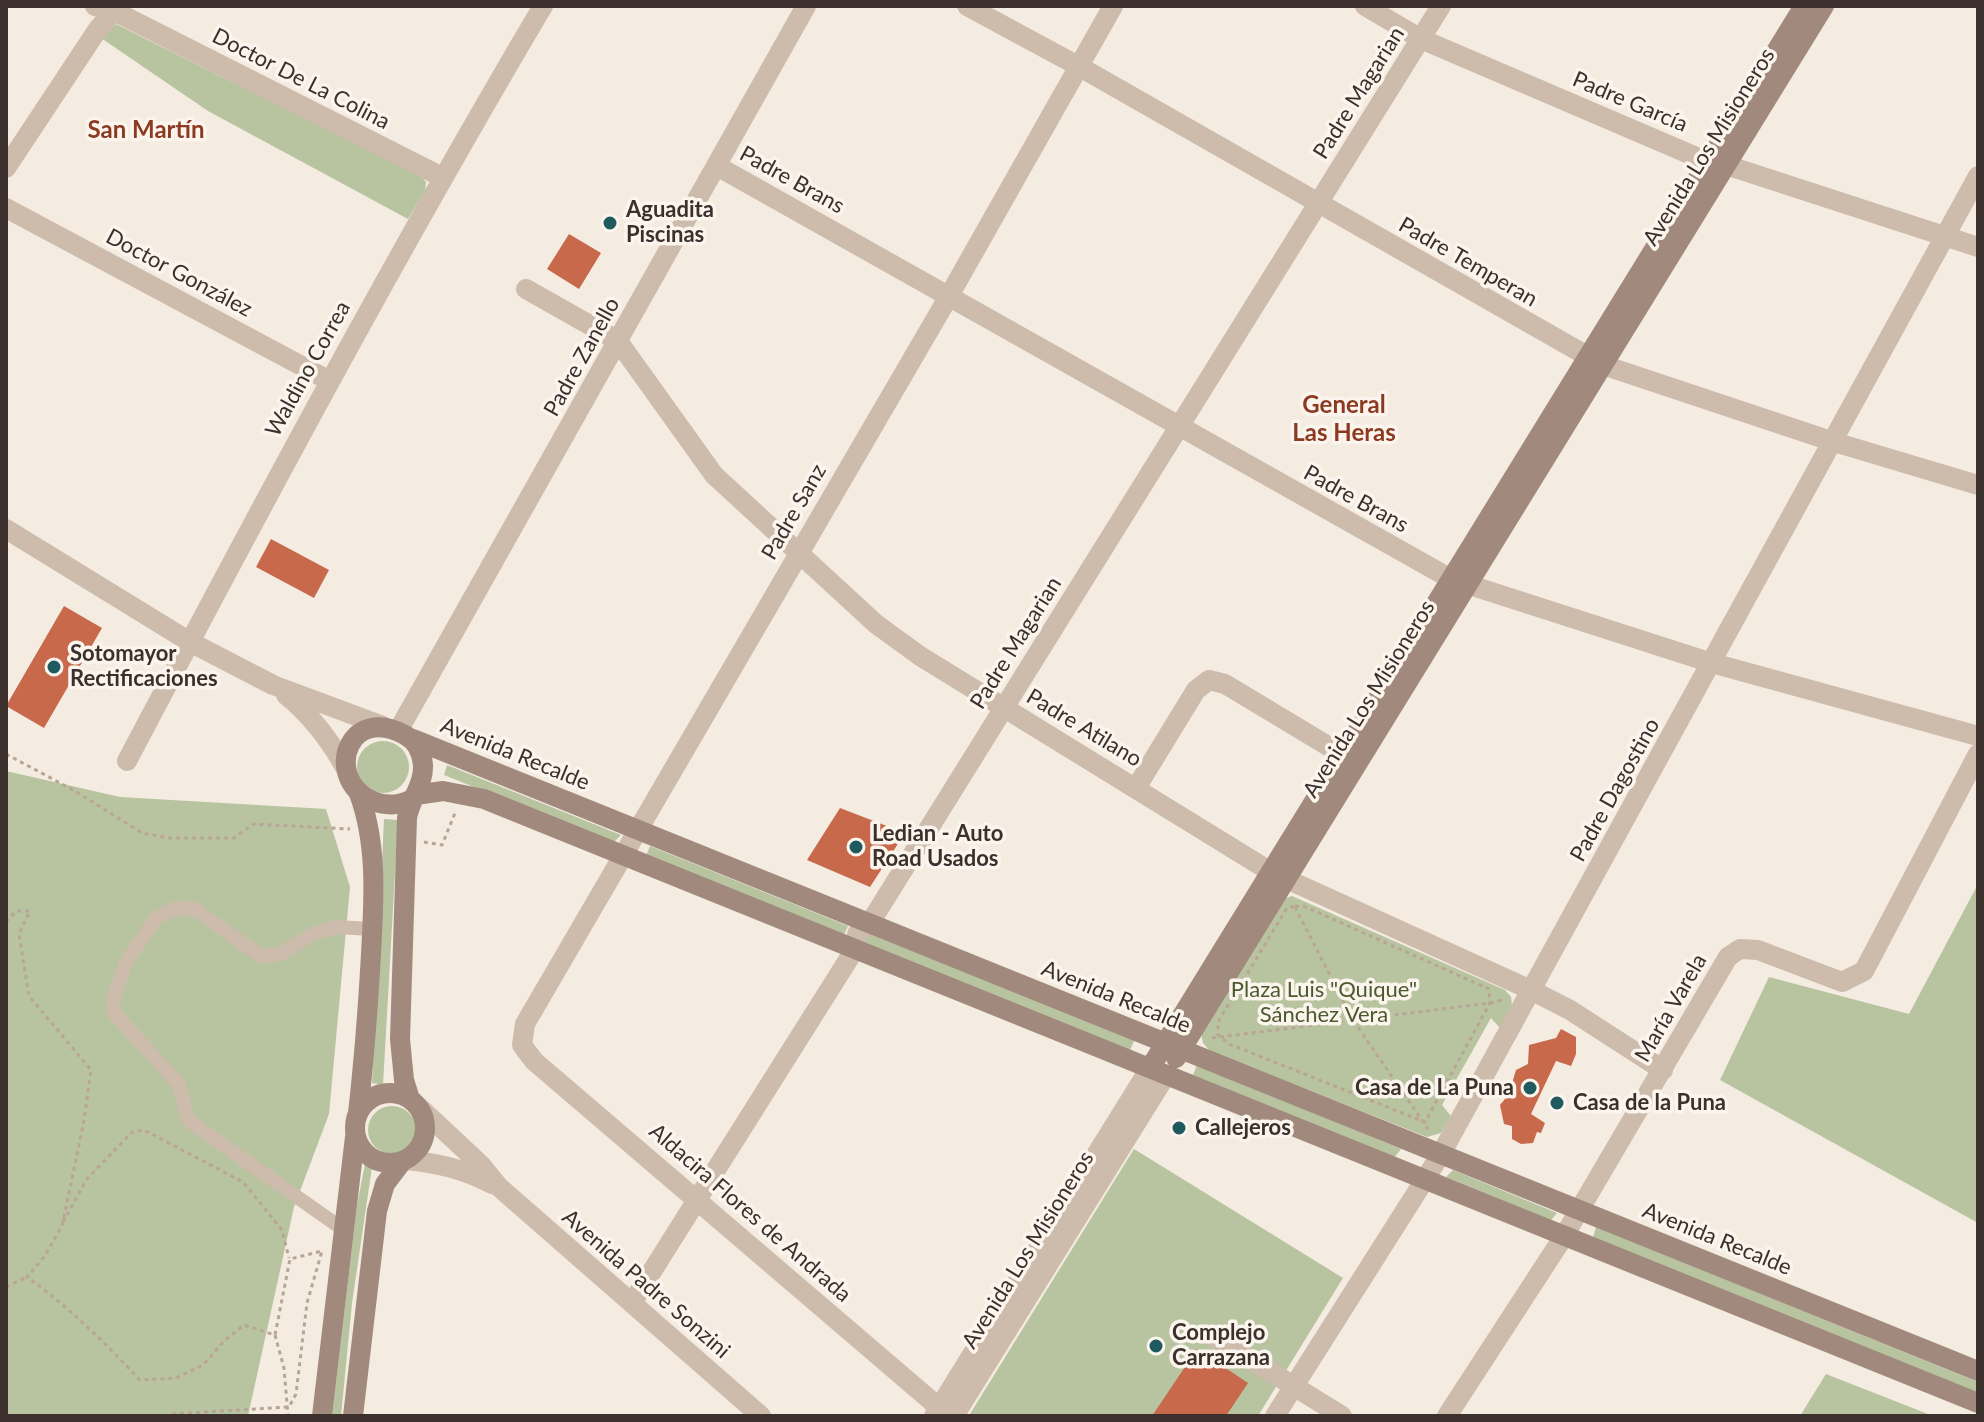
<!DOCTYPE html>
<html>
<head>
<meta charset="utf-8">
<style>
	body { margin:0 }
	#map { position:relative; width:1984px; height:1422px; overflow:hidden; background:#f4ebe1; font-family:Lato,sans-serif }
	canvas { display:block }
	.frame { position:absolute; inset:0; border:8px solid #3b302b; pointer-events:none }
</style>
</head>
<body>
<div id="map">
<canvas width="1984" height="1422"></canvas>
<div class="frame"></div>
</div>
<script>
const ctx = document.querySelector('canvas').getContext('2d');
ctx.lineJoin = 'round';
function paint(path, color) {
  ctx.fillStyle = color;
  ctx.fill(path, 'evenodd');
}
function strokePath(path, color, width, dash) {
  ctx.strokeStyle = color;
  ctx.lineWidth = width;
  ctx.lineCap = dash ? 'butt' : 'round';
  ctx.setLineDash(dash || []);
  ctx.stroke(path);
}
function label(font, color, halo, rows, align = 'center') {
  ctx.font = font + ' Lato,sans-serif';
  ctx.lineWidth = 7;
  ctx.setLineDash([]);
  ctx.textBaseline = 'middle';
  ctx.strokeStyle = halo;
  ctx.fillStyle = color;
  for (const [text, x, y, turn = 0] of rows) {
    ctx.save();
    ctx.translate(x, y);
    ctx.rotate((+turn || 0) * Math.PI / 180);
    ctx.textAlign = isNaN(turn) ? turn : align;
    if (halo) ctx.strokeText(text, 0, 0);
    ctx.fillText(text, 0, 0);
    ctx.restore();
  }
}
const green = new Path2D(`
	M 116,24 L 421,176 L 426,182 L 425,191 L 408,219 L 208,111 L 101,38 Z
	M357 767a26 26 0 1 1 52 0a26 26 0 1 1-52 0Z
	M 447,765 L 621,835 L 613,843 L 444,775 Z
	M 6,771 L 120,797 L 326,809 L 350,887 L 329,1114 L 294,1207 L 248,1416 L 6,1416 Z
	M 384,819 L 398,820 L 383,1085 L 372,1083 Z
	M 650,846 L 848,926 L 844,935 L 646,856 Z
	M 1978,884 L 1978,1223 L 1720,1080 L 1769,977 L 1909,1014 Z
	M 1292,896 L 1505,990 L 1511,997 L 1512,1006 L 1500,1028 L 1491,1018 L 1442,1105 L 1451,1116 L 1441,1133 L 1427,1137 L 1210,1051 L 1203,1043 L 1201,1033 L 1283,899 Z
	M 869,934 L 1135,1039 L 1130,1050 L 864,944 L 864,935 Z
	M 1197,1065 L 1401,1149 L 1394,1158 L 1193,1075 Z
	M368 1130a24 24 0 1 1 48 0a24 24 0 1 1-48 0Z
	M 1134,1149 L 1343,1278 L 1258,1416 L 973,1416 L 970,1414 Z
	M 365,1164 L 372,1167 L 352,1303 L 341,1416 L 332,1416 L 357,1205 Z
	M 1453,1170 L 1557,1213 L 1551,1220 L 1446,1177 Z
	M 1596,1227 L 1978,1382 L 1978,1393 L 1593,1238 Z
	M 1826,1374 L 1933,1416 L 1800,1416 Z`);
const building = new Path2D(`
	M 569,234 L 601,253 L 579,289 L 547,269 Z
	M 271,539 L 329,570 L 314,598 L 256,567 Z
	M 64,606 L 102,628 L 44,728 L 6,706 Z
	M 840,808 L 905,833 L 870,887 L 807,860 Z
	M 1561,1029 L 1576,1037 L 1576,1054 L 1571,1066 L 1556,1061 L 1531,1114 L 1545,1123 L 1541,1133 L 1537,1132 L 1533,1143 L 1521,1144 L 1512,1139 L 1512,1126 L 1504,1124 L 1500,1105 L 1514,1088 L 1513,1080 L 1516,1070 L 1528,1064 L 1529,1045 L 1556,1038 Z
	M 1197,1349 L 1248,1383 L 1226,1416 L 1152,1416 Z`);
const path = new Path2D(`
	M 6,754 L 75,791 L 142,833 L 170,838 L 234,838 L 253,824 L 350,829
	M 424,842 L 442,845 L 455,813
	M 1295,906 L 1306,907 L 1489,989 L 1490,1003 L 1425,1122 L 1229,1044 L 1218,1035 L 1218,1022 L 1287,908 Z
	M 1295,907 L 1353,1020 L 1428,1129
	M 6,922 L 16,911 L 30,911 L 19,934 L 29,996 L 91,1070 L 84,1121 L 62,1226 L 44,1257 L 27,1277 C 69,1307 105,1343 140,1380 L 176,1378 L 203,1365 L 224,1341 L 244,1325 L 275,1335 L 290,1259 L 322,1251 L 307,1303 L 296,1394 L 289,1407 L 171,1414 L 169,1416
	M 1212,1038 L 1490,1003 L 1505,999
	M 63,1222 L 87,1179 L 132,1132 L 144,1130 L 243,1182 L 282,1230 L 289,1258
	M 6,1287 L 27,1277
	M 275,1335 L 284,1368 L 288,1416`);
const pedestrian = new Path2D(`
	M 344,1230 L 189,1121 L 178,1083 L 114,1013 L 113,999 L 126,962 L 157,917 L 174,909 L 193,908 L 261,956 L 280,954 L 313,934 L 335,927 L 372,929`);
const minor = new Path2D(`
	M 95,6 L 114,11 L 442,177
	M 967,6 L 1080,67 L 1603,365 L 1834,442 L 1978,485
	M 1365,6 L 1421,39 L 1708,162 L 1726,165 L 1978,247
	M 717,166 L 1451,579 L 1712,663 L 1978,736
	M 6,168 L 98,29 L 118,6
	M 6,208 L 328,380
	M 526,289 L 618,341 L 714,475 L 876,624 L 920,656 L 1271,872 L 1531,990 L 1570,1010 L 1663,1070
	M 398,731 L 806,6
	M 127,761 C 261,507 396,254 543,6
	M 1136,788 L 1196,690 L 1209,680 L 1225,684 L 1343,755
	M 632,1303 L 855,949 L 857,934 L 870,923 L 1441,6
	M 1216,1338 L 1342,1416
	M 949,1416 L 534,1061 L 522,1045 L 525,1024 L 949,296 L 1113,6
	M 1275,1416 L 1441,1154 L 1978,176
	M 1447,1416 L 1564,1236 L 1728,957 L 1740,949 L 1758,950 L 1842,982 L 1864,971 L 1978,754`);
const tertiary = new Path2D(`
	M 6,529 L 190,642 L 273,685 L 383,726
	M 286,695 C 312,716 330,740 346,769
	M 419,1107 L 481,1165 L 499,1187 L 761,1416
	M 406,1160 C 437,1163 464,1169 492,1184
	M 934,1416 L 1150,1068
	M 954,1416 L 1166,1075`);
const secondary = new Path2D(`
	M 413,739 L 1978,1371
	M 358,791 C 378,843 374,900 371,954 C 368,1008 364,1060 358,1113
	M 416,795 L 443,791 L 484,799 L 1978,1403
	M 1176,1058 L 1824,6
	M 1150,1068 L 1804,6
	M355 1128a35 35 0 1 1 70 0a35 35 0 1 1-70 0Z
	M 410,1099 L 404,1080 L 400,1039 L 407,818 C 410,799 424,785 423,765 C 422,752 416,741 405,735 C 350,705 326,771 365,797 C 380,806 397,807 412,799
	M 322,1416 L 355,1137
	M 353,1416 L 377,1211 L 385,1184 L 401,1163`);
const markers = [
	[610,223,8,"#1f5a5e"],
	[54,667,8,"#1f5a5e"],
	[856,847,8,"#1f5a5e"],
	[1530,1088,8,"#1f5a5e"],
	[1557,1103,8,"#1f5a5e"],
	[1179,1128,8,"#1f5a5e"],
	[1156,1346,8,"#1f5a5e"]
];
const streetNames = [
	["Doctor De La Colina",301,79,27],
	["Padre Magarian",1359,93,-58],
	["Padre García",1630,102,23],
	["Avenida Los Misioneros",1709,147,-58],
	["Padre Brans",792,180,29],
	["Padre Temperan",1468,262,30],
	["Doctor González",179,273,28],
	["Padre Zanello",582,357,-61],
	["Waldino Correa",308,369,-61],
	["Padre Brans",1356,499,29],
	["Padre Sanz",794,512,-60],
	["Padre Magarian",1016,643,-58],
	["Avenida Los Misioneros",1369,699,-58],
	["Padre Atilano",1084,728,31],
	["Avenida Recalde",515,754,22],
	["Padre Dagostino",1615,790,-61],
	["Avenida Recalde",1116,997,22],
	["María Varela",1671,1008,-60],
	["Aldacira Flores de Andrada",750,1213,41],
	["Avenida Recalde",1717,1239,22],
	["Avenida Los Misioneros",1028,1250,-58],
	["Avenida Padre Sonzini",646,1284,41]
];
const poiNames = [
	["Aguadita",626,210],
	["Piscinas",626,235],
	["Sotomayor",70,654],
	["Rectificaciones",70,679],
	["Ledian - Auto",872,834],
	["Road Usados",872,859],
	["Casa de La Puna",1514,1088,"right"],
	["Casa de la Puna",1573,1103],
	["Callejeros",1195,1128],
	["Complejo",1172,1333],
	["Carrazana",1172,1358]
];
const parkNames = [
	["Plaza Luis \"Quique\"",1324,990],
	["Sánchez Vera",1324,1015]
];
const neighbourhoodNames = [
	["San Martín",146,130],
	["General",1344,405],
	["Las Heras",1344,433]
];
paint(green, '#b8c4a0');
paint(building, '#c8694b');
strokePath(path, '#b9a596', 3, [4, 4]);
strokePath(pedestrian, '#cdbbac', 14);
strokePath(minor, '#cdbbac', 20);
strokePath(tertiary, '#cdbbac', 20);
strokePath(secondary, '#a18a7d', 20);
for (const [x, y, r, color] of markers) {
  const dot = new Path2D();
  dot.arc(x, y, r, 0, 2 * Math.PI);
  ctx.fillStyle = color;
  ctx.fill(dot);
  strokePath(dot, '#fbf5ee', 3);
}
label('22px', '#3b302b', '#fbf5ee', streetNames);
label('bold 22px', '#3b302b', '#fbf5ee', poiNames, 'left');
label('22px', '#4a5a2e', '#fbf5ee', parkNames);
label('bold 24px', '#8c3b22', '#fbf5ee', neighbourhoodNames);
</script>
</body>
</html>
